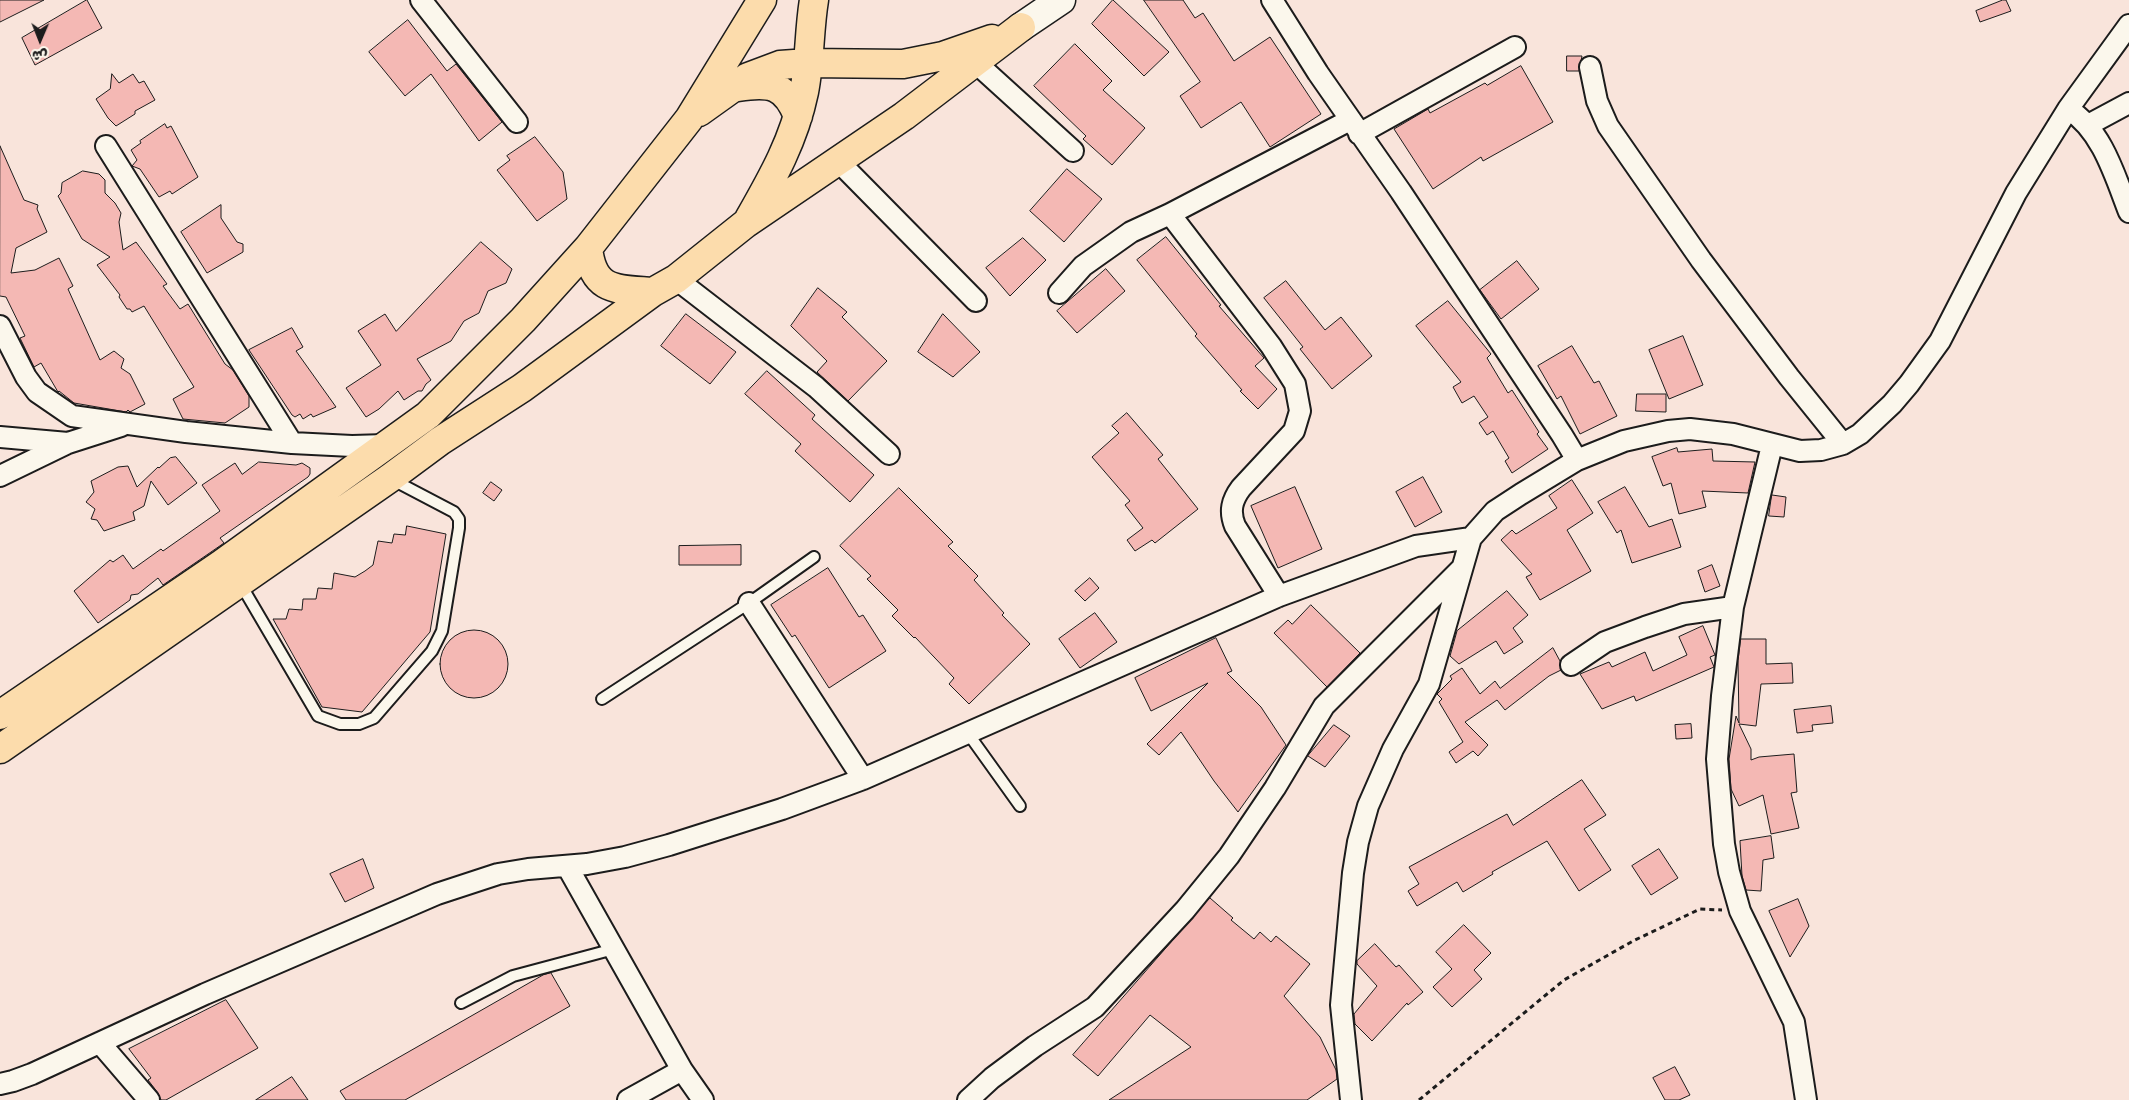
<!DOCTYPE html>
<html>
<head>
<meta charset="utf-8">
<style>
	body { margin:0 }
	#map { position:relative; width:2129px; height:1100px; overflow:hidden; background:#f9e4db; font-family:Pangolin,"Playpen Sans Arabic",sans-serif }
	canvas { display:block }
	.north { position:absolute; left:15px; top:15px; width:50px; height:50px; -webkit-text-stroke:4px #fbf7ec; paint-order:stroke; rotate:181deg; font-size:14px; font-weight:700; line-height:20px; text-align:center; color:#1c1c1c }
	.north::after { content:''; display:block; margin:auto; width:18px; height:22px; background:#1c1c1c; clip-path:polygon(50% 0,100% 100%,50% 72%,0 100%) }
</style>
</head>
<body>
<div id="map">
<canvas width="2129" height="1100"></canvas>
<div class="north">ش</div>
</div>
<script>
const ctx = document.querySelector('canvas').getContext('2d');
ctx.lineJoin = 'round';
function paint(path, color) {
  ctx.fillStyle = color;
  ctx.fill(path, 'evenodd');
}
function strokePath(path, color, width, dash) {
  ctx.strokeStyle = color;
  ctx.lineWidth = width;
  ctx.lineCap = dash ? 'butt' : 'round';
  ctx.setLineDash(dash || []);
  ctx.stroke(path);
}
const building = new Path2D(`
	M 0,0 L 44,0 L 0,22 Z
	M 87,0 L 102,28 L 35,65 L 22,38 Z
	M 1113,0 L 1169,52 L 1144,76 L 1092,24 Z
	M 1144,0 L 1183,0 L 1195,18 L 1203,13 L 1234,61 L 1270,37 L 1321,114 L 1270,147 L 1241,102 L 1201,128 L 1180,96 L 1200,82 Z
	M 2003,0 L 2006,0 L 2011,11 L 1980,22 L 1976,11 Z
	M 408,20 L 447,71 L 456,64 L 502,122 L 479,141 L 431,74 L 405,96 L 369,52 Z
	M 1075,44 L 1112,81 L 1103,90 L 1145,128 L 1112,165 L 1083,139 L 1086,136 L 1034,86 Z
	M 1567,56 L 1582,56 L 1579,71 L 1567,71 Z
	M 1521,66 L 1553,122 L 1483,161 L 1481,157 L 1433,189 L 1394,129 L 1428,109 L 1430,113 L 1485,83 L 1487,85 Z
	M 112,74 L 119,83 L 133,74 L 139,83 L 144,81 L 155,100 L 135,111 L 135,114 L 116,126 L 108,118 L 96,99 L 110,89 Z
	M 165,124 L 167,128 L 171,126 L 198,177 L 172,194 L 170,191 L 159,197 L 140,169 L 132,166 L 137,160 L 131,150 L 141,143 L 140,141 Z
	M 535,137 L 563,172 L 567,199 L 537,221 L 497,170 L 510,160 L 507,156 Z
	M 0,146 L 24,200 L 38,205 L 37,209 L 47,232 L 16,248 L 11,273 L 35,270 L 59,258 L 73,286 L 68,289 L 100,360 L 114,351 L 124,359 L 121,368 L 130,374 L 145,404 L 130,412 L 128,410 L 126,412 L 74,403 L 59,391 L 58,392 L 41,363 L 34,367 L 20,338 L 25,336 L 6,297 L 0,296 Z
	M 1067,169 L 1102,199 L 1064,242 L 1030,211 Z
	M 83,171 L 99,174 L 105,180 L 105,193 L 115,203 L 121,213 L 119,222 L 123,250 L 136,242 L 167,284 L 163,286 L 180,309 L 188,304 L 225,364 L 233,370 L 249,396 L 249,407 L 225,423 L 183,419 L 173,399 L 194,387 L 144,306 L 132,312 L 130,309 L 127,309 L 119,297 L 120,295 L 97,265 L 110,257 L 82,239 L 58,196 L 61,193 L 62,183 Z
	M 221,205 L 221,218 L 237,242 L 243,244 L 243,252 L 207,273 L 181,232 Z
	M 1166,237 L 1221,305 L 1219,306 L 1264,358 L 1255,366 L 1277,389 L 1258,409 L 1240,391 L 1242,390 L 1195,336 L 1197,334 L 1137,260 Z
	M 1023,238 L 1046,260 L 1010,296 L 986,268 Z
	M 481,242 L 512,269 L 506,283 L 488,291 L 479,313 L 464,321 L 451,341 L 417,359 L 431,380 L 426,384 L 422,391 L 418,391 L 404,400 L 398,391 L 379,409 L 366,417 L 346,388 L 381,365 L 358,331 L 385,314 L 396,331 Z
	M 1517,261 L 1539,289 L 1501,319 L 1480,290 Z
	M 1106,269 L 1125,291 L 1077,333 L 1057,311 Z
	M 1286,281 L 1325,330 L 1341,317 L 1372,356 L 1332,389 L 1300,349 L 1303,347 L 1264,298 Z
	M 818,288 L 847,312 L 842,317 L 887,361 L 848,401 L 817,372 L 827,361 L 791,326 Z
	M 1448,301 L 1491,354 L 1487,358 L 1508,393 L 1512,390 L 1539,432 L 1537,434 L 1548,449 L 1512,473 L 1505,461 L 1509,458 L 1493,431 L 1487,435 L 1479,423 L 1488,417 L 1474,396 L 1462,403 L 1453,387 L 1461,382 L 1416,326 Z
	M 686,314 L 736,352 L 710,384 L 661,346 Z
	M 943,314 L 980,352 L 953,377 L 918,352 Z
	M 292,328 L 303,347 L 296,351 L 336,407 L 313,417 L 311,414 L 303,419 L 300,414 L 295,417 L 292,415 L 249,350 Z
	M 1683,336 L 1703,385 L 1669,399 L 1649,350 Z
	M 1572,346 L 1594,383 L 1599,381 L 1617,416 L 1580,434 L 1561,396 L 1557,399 L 1538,366 Z
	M 767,371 L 815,415 L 812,419 L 874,475 L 850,502 L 795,451 L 801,444 L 745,394 Z
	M 1637,394 L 1666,394 L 1666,412 L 1636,411 Z
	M 1127,413 L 1163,455 L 1158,459 L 1198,509 L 1155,543 L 1152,540 L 1135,551 L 1127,540 L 1143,528 L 1125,505 L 1130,501 L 1092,457 L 1119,433 L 1112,426 Z
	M 1677,448 L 1678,452 L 1712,449 L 1713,461 L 1755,462 L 1748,493 L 1702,491 L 1706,507 L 1679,514 L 1671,483 L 1663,486 L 1652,457 Z
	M 176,457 L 197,483 L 168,505 L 151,481 L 144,506 L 133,512 L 135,520 L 104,531 L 97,520 L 91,519 L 95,509 L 86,502 L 94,492 L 91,481 L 118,467 L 128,466 L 137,487 L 158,467 L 159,468 L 170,458 Z
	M 259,462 L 296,465 L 302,463 L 310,468 L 310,474 L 308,477 L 220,538 L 224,543 L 211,552 L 163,585 L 158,578 L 138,594 L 131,595 L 130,600 L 98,623 L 74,591 L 110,560 L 113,562 L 123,555 L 133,569 L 161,549 L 163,551 L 220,511 L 202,485 L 235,463 L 242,474 Z
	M 1423,477 L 1442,512 L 1415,527 L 1396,492 Z
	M 1572,480 L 1593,513 L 1567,530 L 1591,571 L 1540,600 L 1526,577 L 1532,574 L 1501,540 L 1512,530 L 1516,534 L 1557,508 L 1549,496 Z
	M 491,482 L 502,490 L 494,501 L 483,493 Z
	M 1295,487 L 1322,549 L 1278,568 L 1251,506 Z
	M 1625,487 L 1649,527 L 1672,519 L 1681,547 L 1632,563 L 1621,530 L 1617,533 L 1598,502 Z
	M 899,488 L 953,542 L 948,546 L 978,576 L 974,580 L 1004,613 L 1002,615 L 1030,644 L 969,704 L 949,684 L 954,678 L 915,637 L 914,638 L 892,616 L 898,610 L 867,579 L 871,576 L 840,546 Z
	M 1772,495 L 1786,497 L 1784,517 L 1769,516 Z
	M 407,526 L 446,534 L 430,632 L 362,712 L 322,707 L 273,619 L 286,619 L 289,609 L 302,610 L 303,599 L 316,599 L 318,588 L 332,589 L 334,573 L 355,577 L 365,571 L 373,565 L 378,541 L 392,543 L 394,534 L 405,535 Z
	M 741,545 L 741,565 L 679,565 L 679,546 Z
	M 1712,565 L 1720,586 L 1705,592 L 1698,571 Z
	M 828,568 L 859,617 L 863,615 L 886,651 L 829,688 L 795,635 L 792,637 L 771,605 Z
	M 1090,578 L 1099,588 L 1085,601 L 1075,591 Z
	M 1507,591 L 1528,615 L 1513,628 L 1523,642 L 1504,654 L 1496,641 L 1459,664 L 1450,656 L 1457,631 Z
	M 1311,605 L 1360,653 L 1327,687 L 1274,633 L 1288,620 L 1292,624 Z
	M 1095,613 L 1117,642 L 1080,668 L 1059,639 Z
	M 1703,626 L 1715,655 L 1710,657 L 1714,667 L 1636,701 L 1634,696 L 1602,709 L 1580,674 L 1609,662 L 1612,667 L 1645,652 L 1653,671 L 1687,655 L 1679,637 Z
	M440 664a34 34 0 1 1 68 0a34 34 0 1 1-68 0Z
	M 1216,638 L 1232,671 L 1227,673 L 1261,707 L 1286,745 L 1238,812 L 1214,781 L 1181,732 L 1159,755 L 1147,744 L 1208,683 L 1151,711 L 1135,678 Z
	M 1741,639 L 1766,639 L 1766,664 L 1792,663 L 1793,683 L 1761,684 L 1756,726 L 1739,724 L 1751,749 L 1751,760 L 1759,757 L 1794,754 L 1797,792 L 1791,793 L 1799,828 L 1771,834 L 1763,795 L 1739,806 L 1731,789 L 1729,759 L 1736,716 L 1739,723 L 1738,661 Z
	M 1553,648 L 1560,661 L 1561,670 L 1549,676 L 1505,710 L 1497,700 L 1465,722 L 1488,745 L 1478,756 L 1473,751 L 1456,763 L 1449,752 L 1463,742 L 1439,702 L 1442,699 L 1437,694 L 1452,679 L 1450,676 L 1462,668 L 1480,694 L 1495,681 L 1500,688 Z
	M 1831,706 L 1833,723 L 1812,725 L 1813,731 L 1797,733 L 1794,710 Z
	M 1691,724 L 1692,738 L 1676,739 L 1675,725 Z
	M 1334,725 L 1350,736 L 1325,767 L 1308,756 Z
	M 1582,780 L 1606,815 L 1584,829 L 1611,870 L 1579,891 L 1547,841 L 1492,872 L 1493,874 L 1463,892 L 1457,882 L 1417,906 L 1408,891 L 1419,884 L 1409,867 L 1507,814 L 1513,825 Z
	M 1771,836 L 1774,858 L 1763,860 L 1761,891 L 1746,890 L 1742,876 L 1740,841 Z
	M 1659,849 L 1678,878 L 1651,895 L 1632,866 Z
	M 363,859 L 374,888 L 345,902 L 330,874 Z
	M 1210,898 L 1233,918 L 1231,920 L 1254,939 L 1260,932 L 1271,942 L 1276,936 L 1310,964 L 1284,996 L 1320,1037 L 1336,1070 L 1337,1079 L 1307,1100 L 1109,1100 L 1191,1047 L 1150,1015 L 1098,1076 L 1073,1055 Z
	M 1798,899 L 1809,926 L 1790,957 L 1769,911 Z
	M 1464,925 L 1491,953 L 1474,970 L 1482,979 L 1452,1007 L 1433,987 L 1452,969 L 1436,952 Z
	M 1375,944 L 1396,967 L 1399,965 L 1423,992 L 1408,1005 L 1407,1003 L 1372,1041 L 1355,1024 L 1354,1014 L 1377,986 L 1357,964 L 1357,961 Z
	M 551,973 L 570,1006 L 405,1100 L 346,1100 L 340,1091 L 543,975 Z
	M 226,1000 L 258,1048 L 166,1100 L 161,1100 L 158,1093 L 148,1080 L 151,1078 L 129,1049 Z
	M 1675,1067 L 1690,1095 L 1679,1100 L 1665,1100 L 1653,1078 Z
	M 292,1077 L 308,1100 L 256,1100 Z`);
const path = new Path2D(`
	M 1419,1100 L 1564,980 L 1633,941 L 1700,909 L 1722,910`);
const lane = new Path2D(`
	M 240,583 L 318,716 L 340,724 L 359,724 L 374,718 L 432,651 L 442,631 L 459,528 L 459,519 L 454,512 L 393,480
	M 602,699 L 749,603 L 814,557
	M 967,732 L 1020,806
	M 461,1003 L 513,976 L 614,949`);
const street = new Path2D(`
	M 421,0 L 517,122
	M 1272,0 L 1318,73 L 1401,192 L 1562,435 L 1577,460
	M 975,62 L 1073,151
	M 1590,67 L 1597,101 L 1608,126 L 1701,260 L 1789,377 L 1843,444
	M 2068,109 C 2102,130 2115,176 2129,212
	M 2088,125 L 2129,103
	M 1359,134 L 1515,47
	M 106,146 L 292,443
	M 838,161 L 976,301
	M 1170,214 L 1271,346 L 1295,384 L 1300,411 L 1294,431 L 1241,488 C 1232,500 1229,511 1235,526 L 1279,596
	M 676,279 L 816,387 L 889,454
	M 1059,293 L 1083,266 L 1131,232 L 1170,214 L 1350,120
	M 0,326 L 26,377 L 37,392 L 72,416 L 186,432 L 292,443 L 352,446 L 386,445
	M 0,437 L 68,443
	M 1772,445 L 1733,607 L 1722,696 L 1717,759 L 1724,844 L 1729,872 L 1740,911 L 1794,1022 L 1806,1100
	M 0,476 L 68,443 L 121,426
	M 749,603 L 863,779
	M 1571,665 L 1605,642 L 1645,627 L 1684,614 L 1733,607
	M 567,866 L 682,1070 L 703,1100
	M 100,1043 L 149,1100
	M 0,1084 L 13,1081 L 32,1074 L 205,994 L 437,894 L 498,874 L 528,869 L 587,864 L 625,857 L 669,845 L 782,809 L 863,779 L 1279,596 L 1416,546 L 1471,538 L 1495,511 L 1521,494 L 1577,460 L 1624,441 L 1668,431 L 1690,429 L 1733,434 L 1800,451 L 1821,450 L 1843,444 L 1860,434 L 1892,404 L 1909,384 L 1940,341 L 2016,193 L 2068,109 L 2129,25
	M 628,1100 L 682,1070
	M 968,1100 L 992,1078 L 1035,1046 L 1095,1007 L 1185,910 L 1229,856 L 1275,788 L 1324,706 L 1462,568
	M 1351,1100 L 1341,1005 L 1353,873 L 1358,842 L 1368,806 L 1393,749 L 1429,684 L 1471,538`);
const secondary = new Path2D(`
	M 1021,27 L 1061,0`);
const highway = new Path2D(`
	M 738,87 C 770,82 785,84 798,116
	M 699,112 L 748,77 L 780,65 L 808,63 L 903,64 L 943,56 L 992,39
	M 749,219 C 773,177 794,140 804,92 C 810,62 809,30 814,0
	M 588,248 C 593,292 616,289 653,292
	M 0,715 L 220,565 L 428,415 L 523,320 L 588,248 L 689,119 L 762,0
	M 0,749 L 390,478 L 440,441 L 522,388 L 653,292 L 676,279 L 745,224 L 904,116 L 1021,27`);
paint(building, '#f4b8b4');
strokePath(building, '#1c1c1c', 1);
strokePath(lane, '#1c1c1c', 14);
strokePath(street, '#1c1c1c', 24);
strokePath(secondary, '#1c1c1c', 31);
strokePath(highway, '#1c1c1c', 31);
strokePath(path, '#1c1c1c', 3, [5, 4]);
strokePath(lane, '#fbf7ec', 10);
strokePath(street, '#fbf7ec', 20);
strokePath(secondary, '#fbf7ec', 28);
strokePath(highway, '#fcdcac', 28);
</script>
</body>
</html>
